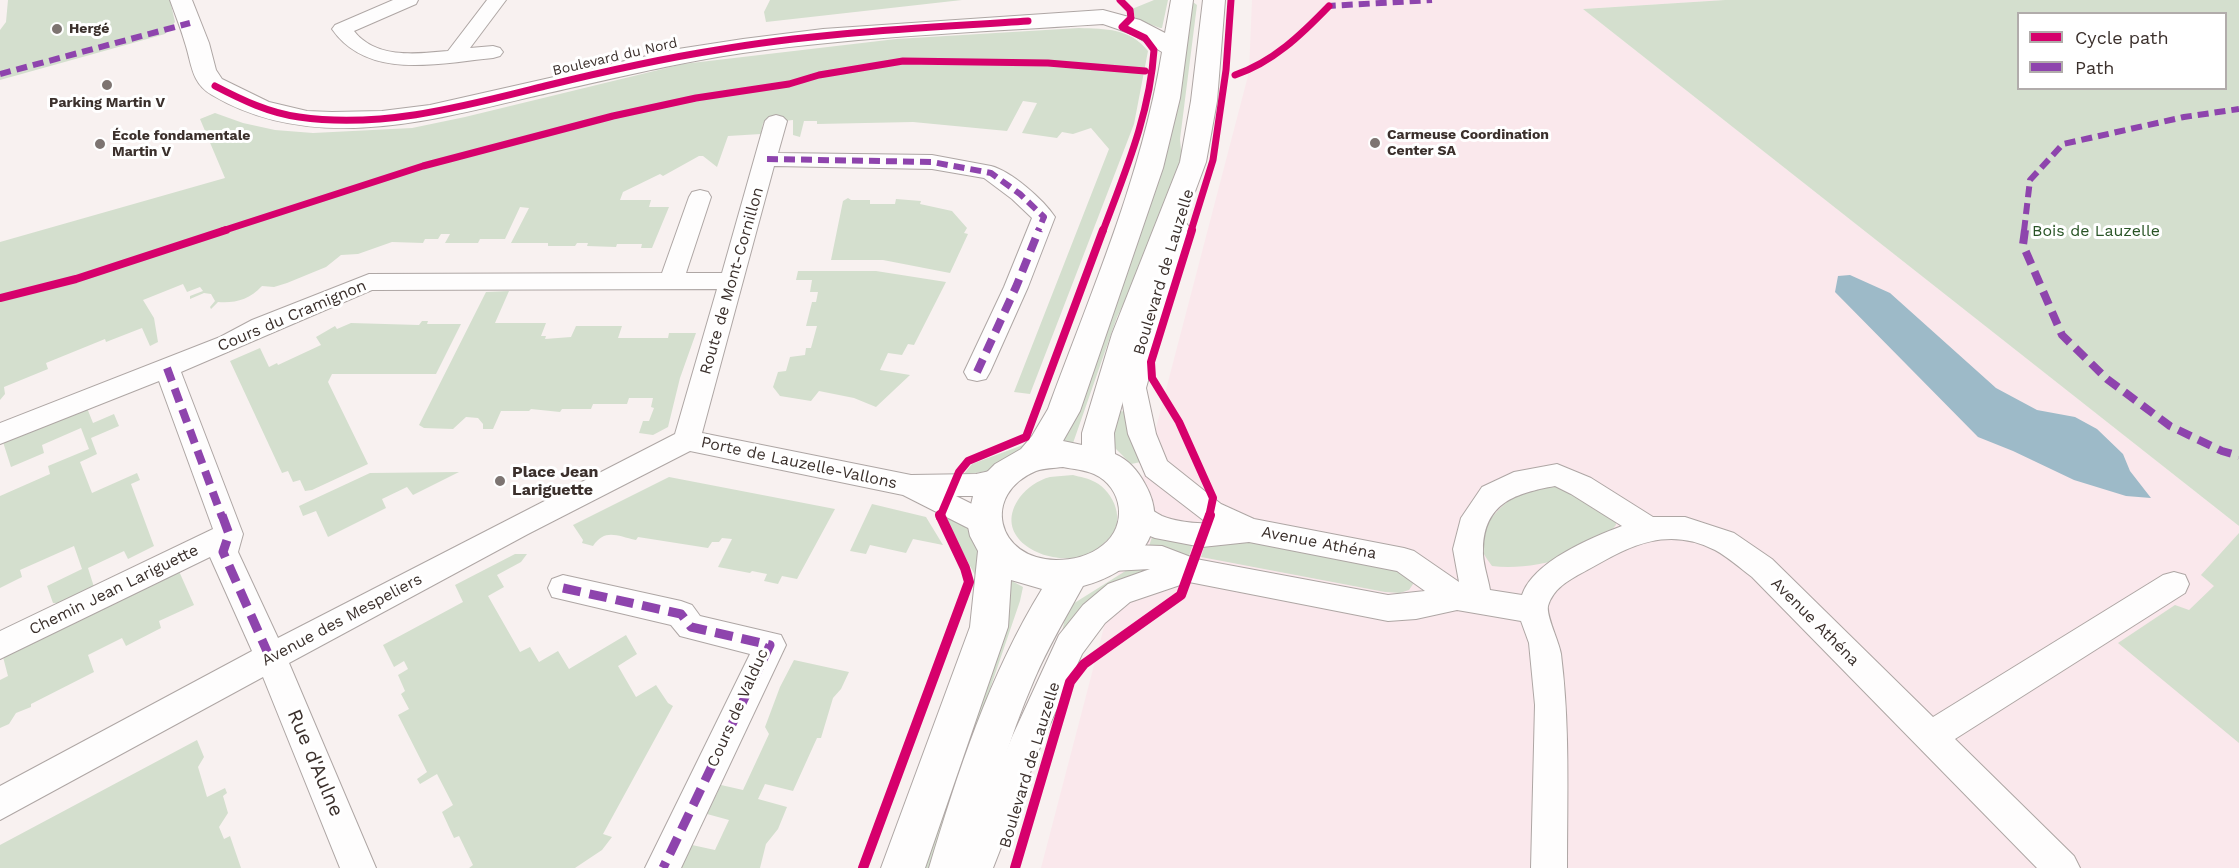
<!DOCTYPE html>
<html>
<head>
<meta charset="utf-8">
<style>
	body { margin:0 }
	#map { position:relative; width:2239px; height:868px; overflow:hidden; background:#f8f1f0; font-family:"Work Sans",sans-serif }
	canvas { display:block }
	.legend { position:absolute; left:2017px; top:12px; width:210px; height:78px; box-sizing:border-box; background:#fff; border:2px solid #b1acab; margin:0; padding:8px 10px; list-style:none; font-size:18px; color:#3b302c }
	.legend li { display:flex; align-items:center; gap:12px; height:30px }
	.legend b { width:30px; border:2px solid #b1acab }
</style>
</head>
<body>
<div id="map">
<canvas width="2239" height="868"></canvas>
<ul class="legend">
<li><b style="height:8px;background:#d6006c"></b>Cycle path</li>
<li><b style="height:8px;background:#8e44ad"></b>Path</li>
</ul>
</div>
<script>
const ctx = document.querySelector('canvas').getContext('2d');
ctx.lineJoin = 'round';
function paint(path, color) {
  ctx.fillStyle = color;
  ctx.fill(path, 'evenodd');
}
function strokePath(path, color, width, dash) {
  ctx.strokeStyle = color;
  ctx.lineWidth = width;
  ctx.lineCap = dash ? 'butt' : 'round';
  ctx.setLineDash(dash || []);
  ctx.stroke(path);
}
function label(font, color, halo, rows, align = 'center') {
  ctx.font = font + ' "Work Sans",sans-serif';
  ctx.lineWidth = 6;
  ctx.setLineDash([]);
  ctx.textBaseline = 'middle';
  ctx.strokeStyle = halo;
  ctx.fillStyle = color;
  for (const [text, x, y, turn = 0] of rows) {
    ctx.save();
    ctx.translate(x, y);
    ctx.rotate((+turn || 0) * Math.PI / 180);
    ctx.textAlign = isNaN(turn) ? turn : align;
    if (halo) ctx.strokeText(text, 0, 0);
    ctx.fillText(text, 0, 0);
    ctx.restore();
  }
}
const commercial = new Path2D(`
	M 1252,0 L 1725,0 L 1583,9 L 2239,526 L 2239,868 L 1041,868 L 1249,72 Z`);
const green = new Path2D(`
	M 8,0 L 170,0 L 175,22 L 165,34 L 0,80 L 0,30 L 6,22 Z
	M 770,0 L 962,0 L 766,22 L 764,12 Z
	M 1154,0 L 1168,0 L 1162,28 L 1160,28 L 1136,19 L 1132,9 Z
	M 1190,0 L 1197,5 L 1180,139 L 1182,160 L 1143,265 L 1117,317 L 1072,446 L 1060,445 Z
	M 1725,0 L 2239,0 L 2239,526 L 1583,9 ZM 2018,14 L 2226,14 L 2226,88 L 2018,88 Z
	M 1079,28 C 1106,29 1130,28 1148,51 L 1134,124 L 1030,394 L 1014,392 L 1109,149 L 1091,128 L 1073,134 L 1062,132 L 1057,138 L 1022,133 L 1037,103 L 1023,101 L 1007,131 L 913,122 L 817,124 L 817,121 L 804,121 L 800,137 L 793,135 L 793,120 L 763,123 L 761,134 L 728,136 L 717,167 L 703,156 L 699,156 L 663,176 L 660,174 L 623,192 L 620,200 L 651,200 L 649,207 L 669,207 L 652,248 L 641,248 L 642,244 L 617,244 L 616,247 L 587,246 L 588,243 L 577,243 L 575,246 L 548,246 L 548,243 L 511,243 L 529,208 L 520,207 L 505,239 L 480,239 L 478,243 L 445,243 L 450,234 L 441,234 L 438,239 L 425,239 L 423,243 L 392,242 L 358,254 L 341,255 L 326,267 L 287,283 L 274,287 L 262,286 C 249,300 236,303 218,302 L 211,309 L 210,307 L 215,301 L 211,294 L 204,293 L 190,299 L 190,296 L 203,291 L 200,287 L 187,292 L 183,284 L 143,300 L 154,318 L 158,342 L 150,346 L 142,328 L 106,342 L 105,339 L 46,363 L 48,369 L 4,387 L 5,394 L 0,400 L 0,242 L 225,178 L 200,119 L 215,113 L 243,123 L 275,130 L 313,133 L 412,128 L 465,117 L 683,64 L 896,39 Z
	M 848,198 L 851,200 L 870,200 L 870,204 L 895,204 L 896,199 L 921,201 L 920,204 L 952,211 L 967,228 L 964,233 L 968,234 L 950,273 L 883,260 L 831,260 L 843,201 Z
	M 798,271 L 876,271 L 946,282 L 914,345 L 908,344 L 902,355 L 888,353 L 880,370 L 910,375 L 876,407 L 854,398 L 819,391 L 811,401 L 780,396 L 773,387 L 778,372 L 786,371 L 790,357 L 805,355 L 806,348 L 811,348 L 817,326 L 806,326 L 812,302 L 816,302 L 818,292 L 810,292 L 812,280 L 796,280 Z
	M 509,291 L 495,323 L 546,323 L 541,336 L 546,336 L 545,339 L 571,337 L 576,326 L 622,326 L 618,338 L 668,338 L 669,333 L 696,333 L 680,378 L 668,427 L 653,435 L 639,433 L 643,421 L 649,421 L 654,408 L 651,407 L 653,398 L 629,398 L 627,404 L 593,404 L 591,409 L 562,409 L 560,412 L 531,409 L 529,411 L 501,411 L 493,429 L 483,429 L 483,424 L 478,418 L 466,417 L 453,429 L 424,428 L 419,425 L 486,292 Z
	M 422,321 L 428,321 L 427,324 L 461,324 L 436,374 L 332,374 L 328,382 L 368,464 L 312,490 L 305,491 L 300,480 L 293,482 L 288,471 L 282,473 L 230,361 L 260,348 L 269,367 L 277,363 L 278,365 L 321,345 L 316,337 L 335,326 L 337,329 L 351,323 L 419,325 Z
	M 87,408 L 93,423 L 114,414 L 119,426 L 91,438 L 97,454 L 80,462 L 92,493 L 137,473 L 140,480 L 131,484 L 154,546 L 128,559 L 124,551 L 88,568 L 94,587 L 59,603 L 53,603 L 47,586 L 82,569 L 74,546 L 20,570 L 22,577 L 0,588 L 0,496 L 50,474 L 48,466 L 89,449 L 81,428 L 42,445 L 44,453 L 11,467 L 3,442 Z
	M 1108,410 L 1130,412 L 1146,461 L 1131,464 L 1113,446 Z
	M 1031,442 L 999,469 L 963,475 L 972,464 Z
	M 459,472 L 413,495 L 407,487 L 382,499 L 386,508 L 328,537 L 316,511 L 303,516 L 299,506 L 370,473 Z
	M 1073,475 C 1080,477 1088,478 1095,482 C 1114,492 1127,522 1108,539 C 1104,543 1099,548 1095,551 C 1058,573 987,542 1020,497 C 1027,488 1038,480 1050,477 C 1057,476 1065,476 1073,475 Z
	M 669,477 L 835,509 L 797,579 L 782,576 L 778,584 L 764,581 L 767,574 L 752,571 L 750,573 L 718,567 L 732,539 L 722,538 L 719,542 L 712,542 L 708,548 L 638,537 L 636,540 C 617,536 605,528 593,546 L 582,543 L 583,540 L 573,525 Z
	M 1561,486 L 1615,518 L 1616,525 C 1591,557 1531,571 1492,566 C 1490,563 1486,558 1484,554 C 1474,527 1506,498 1528,490 C 1538,486 1551,487 1561,486 Z
	M 872,504 L 926,517 L 943,545 L 913,539 L 906,553 L 870,545 L 866,554 L 850,551 Z
	M 948,516 C 980,534 982,542 976,577 L 947,523 Z
	M 2239,533 L 2239,743 L 2118,643 L 2175,605 L 2189,610 L 2214,586 L 2201,575 Z
	M 1153,534 L 1194,540 L 1189,556 L 1149,546 Z
	M 1206,541 L 1265,541 L 1397,565 L 1412,577 L 1413,584 L 1409,590 L 1400,593 L 1385,592 L 1201,557 Z
	M 515,554 L 527,554 L 521,562 L 497,575 L 504,587 L 488,596 L 520,652 L 530,647 L 539,662 L 558,651 L 569,669 L 626,635 L 637,654 L 618,666 L 636,697 L 656,685 L 668,703 L 673,706 L 603,834 L 612,837 L 602,850 L 575,868 L 469,868 L 473,865 L 459,836 L 454,838 L 442,812 L 453,805 L 437,774 L 420,784 L 417,779 L 427,772 L 398,715 L 409,709 L 401,694 L 405,691 L 398,675 L 408,669 L 404,661 L 394,667 L 383,645 L 463,602 L 455,585 Z
	M 1135,565 L 1176,569 L 1057,651 L 1068,607 Z
	M 178,569 L 194,605 L 159,621 L 161,628 L 126,646 L 122,638 L 88,655 L 94,672 L 31,704 L 31,707 L 16,713 L 9,724 L 0,728 L 0,680 L 8,676 L 3,657 Z
	M 1012,581 L 1023,587 L 1020,601 L 961,774 L 939,868 L 912,868 Z
	M 794,660 L 849,672 L 841,689 L 833,698 L 821,738 L 817,738 L 793,791 L 765,784 L 758,799 L 787,807 L 778,829 L 766,844 L 760,868 L 678,868 L 692,845 L 715,850 L 729,820 L 707,814 L 721,785 L 743,790 L 769,734 L 765,727 L 780,687 Z
	M 197,740 L 204,757 L 198,767 L 207,797 L 225,788 L 227,793 L 223,796 L 228,813 L 219,827 L 224,839 L 230,836 L 241,868 L 0,868 L 0,845 Z`);
const water = new Path2D(`
	M 1850,275 L 1890,293 L 1996,388 L 2037,410 L 2075,417 L 2097,429 L 2123,454 L 2130,471 L 2151,498 L 2126,496 L 2074,480 L 2013,451 L 1978,437 L 1835,292 L 1838,276 Z`);
const street = new Path2D(`
	M 393,0 L 418,0 L 416,4 L 354,31 C 376,59 416,54 448,51 L 487,0 L 506,0 L 470,48 L 493,46 L 500,48 L 503,52 L 500,56 L 493,58 C 439,63 368,81 332,29 L 335,25 Z
	M 776,115 L 783,117 L 787,121 L 778,153 L 932,155 L 991,166 C 1011,171 1044,200 1055,217 L 1028,287 L 990,372 L 986,379 L 977,381 L 968,379 L 964,372 L 1004,287 L 1032,218 L 1012,199 L 984,178 L 932,169 L 774,166 L 702,433 L 911,475 L 976,474 L 999,469 L 1009,472 L 1013,480 L 1009,488 L 976,496 L 956,496 L 994,515 L 998,523 L 994,531 L 984,535 L 974,531 L 903,495 L 690,451 L 528,534 L 289,663 L 376,868 L 340,868 L 263,677 L 0,820 L 0,786 L 252,651 L 210,557 L 0,659 L 0,631 L 213,529 L 159,381 L 0,444 L 0,423 L 220,337 L 252,320 L 369,274 L 662,273 L 689,197 L 692,192 L 700,190 L 708,192 L 711,197 L 686,273 L 722,273 L 765,121 L 769,117 ZM 717,289 L 675,434 L 278,638 L 238,552 L 243,534 L 181,372 L 372,290 Z
	M 1178,221 L 1186,223 L 1190,228 L 1146,388 L 1156,434 L 1167,461 L 1221,504 L 1254,519 L 1404,548 L 1414,551 L 1459,582 L 1453,549 L 1461,518 L 1482,487 L 1514,472 L 1557,464 L 1591,478 L 1653,517 L 1685,517 L 1734,533 L 1772,559 L 1933,717 L 2163,575 L 2174,572 L 2185,575 L 2189,584 L 2185,593 L 1955,739 L 2074,856 L 2080,868 L 2037,868 L 1752,577 C 1740,568 1728,557 1715,550 C 1668,526 1631,545 1591,568 C 1573,578 1554,586 1548,606 C 1546,616 1559,641 1561,654 C 1570,725 1567,796 1567,868 L 1531,868 L 1535,705 L 1529,643 L 1521,621 L 1457,610 L 1416,619 L 1388,621 L 1189,582 L 1130,602 L 1105,623 L 1082,654 L 1044,737 L 993,868 L 957,868 L 1012,737 L 1059,635 L 1083,605 L 1108,584 L 1150,569 L 1112,571 L 1102,568 L 1097,559 L 1102,550 L 1132,545 L 1162,546 L 1196,559 L 1388,595 L 1425,591 L 1397,571 L 1249,542 L 1202,547 L 1155,538 L 1145,534 L 1127,521 L 1123,513 L 1127,505 C 1147,498 1147,509 1162,516 C 1174,521 1195,524 1207,523 L 1146,476 L 1128,434 L 1120,388 L 1166,228 L 1170,223 ZM 1555,486 L 1571,494 L 1622,526 C 1590,538 1533,562 1522,595 L 1490,590 C 1488,577 1482,562 1483,549 C 1484,502 1517,493 1555,486 Z
	M 563,575 L 681,601 L 692,605 L 700,616 L 781,635 L 786,645 L 681,868 L 645,868 L 750,654 L 680,636 L 671,625 L 552,597 L 548,588 L 552,579 Z`);
const secondary = new Path2D(`
	M 170,0 L 192,0 L 209,43 L 216,70 L 222,79 L 269,102 L 307,111 L 332,112 L 382,111 L 430,105 L 678,49 L 743,39 L 823,29 L 1103,10 L 1140,20 L 1165,33 L 1171,0 L 1193,0 L 1180,98 L 1163,168 L 1080,411 L 1063,441 L 1082,445 L 1082,433 L 1112,334 L 1180,162 L 1191,101 L 1203,0 L 1225,0 L 1217,101 L 1206,162 L 1142,334 L 1114,433 L 1115,454 C 1129,460 1138,471 1145,484 C 1174,535 1130,574 1083,586 C 1066,617 1048,647 1034,680 C 1008,740 990,804 973,868 L 929,868 C 958,772 989,675 1042,589 L 1011,580 L 1008,627 L 925,868 L 881,868 L 970,627 L 978,551 L 970,536 L 967,522 L 973,496 L 985,474 L 995,464 L 1021,449 L 1032,436 L 1048,409 C 1091,292 1142,176 1162,52 L 1132,34 L 1103,24 C 983,32 862,36 743,53 C 674,63 607,80 539,95 C 434,120 313,155 212,95 C 191,83 192,64 185,43 C 181,29 175,14 170,0 ZM 1063,467 C 1073,469 1085,470 1094,474 C 1123,487 1128,526 1103,545 C 1090,556 1072,560 1056,560 C 996,559 981,494 1036,471 C 1044,468 1054,468 1063,467 Z`);
const quietFar2 = new Path2D(`
	M 1326,9 L 1329,6 L 1432,0
	M 0,74 L 190,23
	M 767,159 L 932,162 L 991,173 L 1020,194 L 1044,217 L 1038,231
	M 2024,231 L 2030,180 L 2063,144 L 2184,117 L 2239,109`);
const quietFar1 = new Path2D(`
	M 2025,230 L 2023,245 L 2062,335 L 2107,379 L 2170,426 L 2222,451 L 2239,456
	M 167,368 L 222,517
	M 977,372 L 1016,287 L 1039,230`);
const quiet = new Path2D(`
	M 222,515 L 229,534 L 223,552 L 270,658
	M 563,588 L 681,614 L 691,627 L 770,645 L 663,868`);
const cyclewayFar2 = new Path2D(`
	M 1235,75 C 1273,62 1301,35 1329,6
	M 215,86 C 242,100 269,113 299,117 C 382,129 465,106 545,86 C 602,72 659,59 717,50 C 820,32 924,28 1028,21
	M 222,231 L 423,166 L 613,116 L 696,98 L 789,84 L 819,75 L 903,61 L 1048,63 L 1145,71
	M 1103,231 C 1125,172 1150,114 1154,50 L 1145,38 L 1122,27 L 1131,18 L 1130,10 L 1120,0
	M 1191,231 L 1213,160 L 1226,70 L 1231,0`);
const cyclewayFar1 = new Path2D(`
	M 1192,230 L 1151,362 L 1152,378 L 1179,422 L 1213,498 L 1209,517
	M 0,298 L 76,279 L 226,230
	M 940,517 L 959,472 L 968,461 L 1026,437 L 1103,230`);
const cycleway = new Path2D(`
	M 863,868 L 969,582 L 965,568 L 940,515
	M 1015,868 L 1070,682 L 1084,664 L 1181,595 L 1210,515`);
const markers = [
	[57,29,6,"#7d7471"],
	[107,85,6,"#7d7471"],
	[1375,143,6,"#7d7471"],
	[100,144,6,"#7d7471"],
	[500,481,6,"#7d7471"]
];
const farPoinames = [
	["Hergé",69,29],
	["Parking Martin V",107,103,"center"],
	["Carmeuse Coordination",1387,135],
	["Center SA",1387,151],
	["École fondamentale",112,136],
	["Martin V",112,152]
];
const farStreetnames = [
	["Boulevard du Nord",615,57,-13]
];
const parkNames = [
	["Bois de Lauzelle",2096,231]
];
const streetNames = [
	["Boulevard de Lauzelle",1164,272,-73],
	["Route de Mont-Cornillon",732,281,-74],
	["Cours du Cramignon",292,316,-23],
	["Porte de Lauzelle-Vallons",799,463,12],
	["Avenue Athéna",1319,543,11],
	["Chemin Jean Lariguette",114,590,-26],
	["Avenue des Mespeliers",342,620,-28],
	["Avenue Athéna",1815,622,45],
	["Cours de Valduc",738,708,-66],
	["Boulevard de Lauzelle",1030,765,-73]
];
const poiNames = [
	["Place Jean",512,472],
	["Lariguette",512,490]
];
const nearStreetnames = [
	["Rue d'Aulne",315,763,67]
];
paint(commercial, '#fae8ec');
paint(green, '#d4dfce');
paint(water, '#9dbac8');
strokePath(street, '#aea6a4', 2);
strokePath(secondary, '#aea6a4', 2);
paint(street, '#fefdfd');
paint(secondary, '#fefdfd');
strokePath(quietFar2, '#8e44ad', 6, [11, 6]);
strokePath(quietFar1, '#8e44ad', 8, [14, 8]);
strokePath(quiet, '#8e44ad', 9, [18, 9]);
strokePath(cyclewayFar2, '#d6006c', 7);
strokePath(cyclewayFar1, '#d6006c', 8);
strokePath(cycleway, '#d6006c', 10);
for (const [x, y, r, color] of markers) {
  const dot = new Path2D();
  dot.arc(x, y, r, 0, 2 * Math.PI);
  ctx.fillStyle = color;
  ctx.fill(dot);
  strokePath(dot, '#fff', 2);
}
label('bold 14px', '#3b302c', '#fff', farPoinames, 'left');
label('14px', '#3b302c', '#fff', farStreetnames);
label('16px', '#295426', '#fff', parkNames);
label('16px', '#3b302c', '#fff', streetNames);
label('bold 16px', '#3b302c', '#fff', poiNames, 'left');
label('20px', '#3b302c', '#fff', nearStreetnames);
</script>
</body>
</html>
